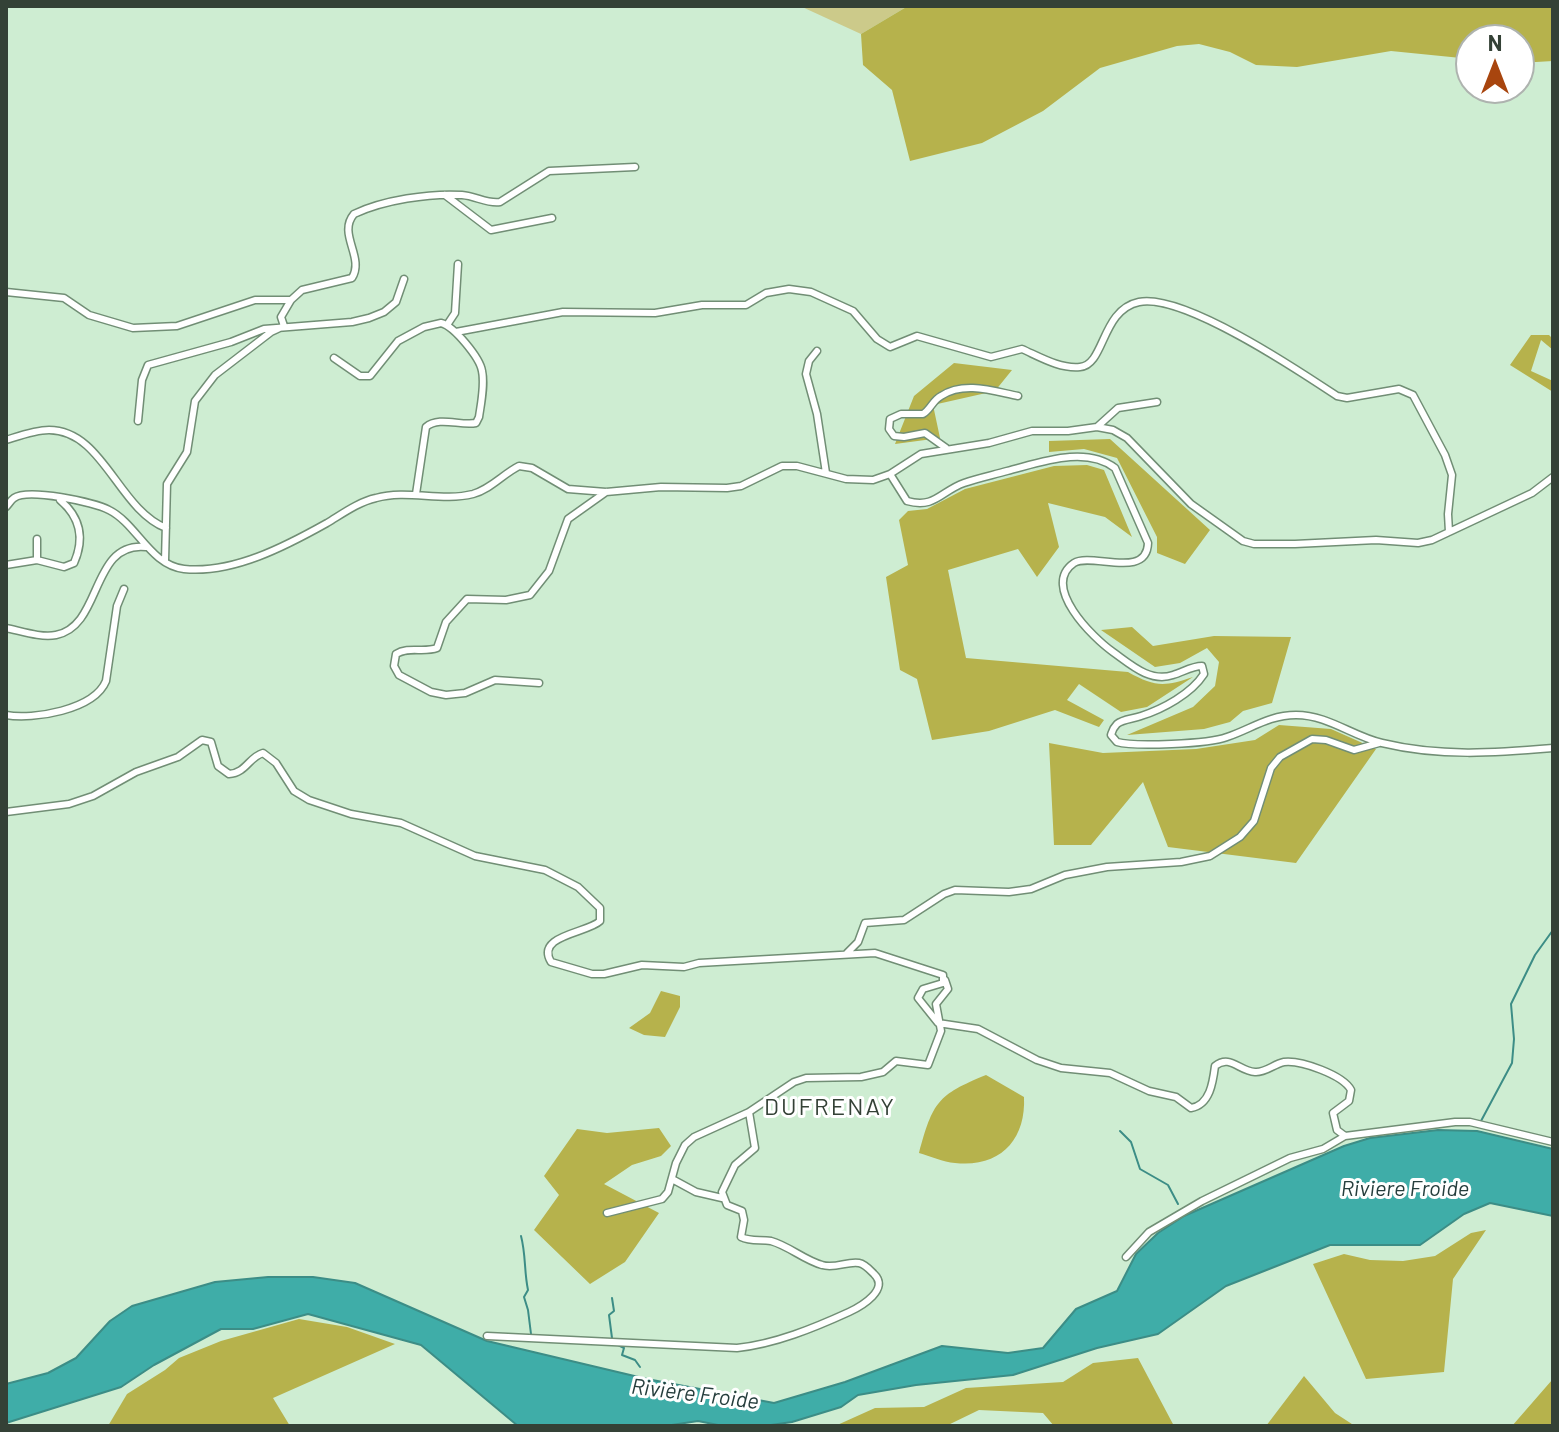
<!DOCTYPE html>
<html>
<head>
<meta charset="utf-8">
<style>
	body { margin:0 }
	#map { position:relative; width:1559px; height:1432px; overflow:hidden; background:#ceedd2; font-family:Barlow,sans-serif }
	canvas { display:block }
	.frame { position:absolute; inset:0; border:8px solid #344136; pointer-events:none }
	.north { position:absolute; left:1455px; top:24px; width:80px; height:80px; box-sizing:border-box; background:#fff; border:2px solid #aeb3af; border-radius:50%; rotate:0deg; font-size:22px; font-weight:700; line-height:32px; text-align:center; color:#344136 }
	.north::after { content:''; display:block; margin:auto; width:28px; height:36px; background:#a8450e; clip-path:polygon(50% 0,100% 100%,50% 72%,0 100%) }
</style>
</head>
<body>
<div id="map">
<canvas width="1559" height="1432"></canvas>
<div class="frame"></div>
<div class="north">N</div>
</div>
<script>
const ctx = document.querySelector('canvas').getContext('2d');
ctx.lineJoin = 'round';
function paint(path, color) {
  ctx.fillStyle = color;
  ctx.fill(path, 'evenodd');
}
function strokePath(path, color, width, dash) {
  ctx.strokeStyle = color;
  ctx.lineWidth = width;
  ctx.lineCap = dash ? 'butt' : 'round';
  ctx.setLineDash(dash || []);
  ctx.stroke(path);
}
function label(font, color, halo, rows, align = 'center') {
  ctx.font = font + ' Barlow,sans-serif';
  ctx.lineWidth = 6;
  ctx.setLineDash([]);
  ctx.textBaseline = 'middle';
  ctx.strokeStyle = halo;
  ctx.fillStyle = color;
  for (const [text, x, y, turn = 0] of rows) {
    ctx.save();
    ctx.translate(x, y);
    ctx.rotate((+turn || 0) * Math.PI / 180);
    ctx.textAlign = isNaN(turn) ? turn : align;
    if (halo) ctx.strokeText(text, 0, 0);
    ctx.fillText(text, 0, 0);
    ctx.restore();
  }
}
const green = new Path2D(`
	M 800,6 L 908,6 L 861,34 Z`);
const forest = new Path2D(`
	M 908,6 L 1553,6 L 1553,61 L 1519,63 L 1519,40 L 1471,40 L 1471,59 L 1391,51 L 1297,67 L 1256,65 L 1230,52 L 1199,44 L 1177,46 L 1100,68 L 1043,111 L 982,143 L 910,161 L 892,90 L 863,65 L 861,34 Z
	M 1531,335 L 1549,335 L 1553,339 L 1553,350 L 1541,340 L 1531,371 L 1553,381 L 1553,392 L 1510,365 Z
	M 954,363 L 1012,370 L 995,391 L 933,405 L 940,438 L 895,444 L 914,396 Z
	M 1110,439 L 1210,530 L 1185,564 L 1157,553 L 1157,537 L 1117,458 L 1084,449 L 1049,452 L 1049,441 Z
	M 1087,465 L 1104,470 L 1132,537 L 1105,517 L 1048,503 L 1059,547 L 1037,577 L 1018,549 L 948,570 L 966,658 L 1128,672 C 1155,687 1164,687 1193,677 L 1147,707 L 1121,712 L 1079,684 L 1067,700 L 1104,720 L 1099,727 L 1055,710 L 989,731 L 932,740 L 917,679 L 900,670 L 886,577 L 908,565 L 899,520 L 908,511 L 927,509 L 965,489 L 1054,466 Z
	M 1132,627 L 1153,646 L 1214,636 L 1291,637 L 1272,703 L 1243,711 L 1230,722 L 1204,729 L 1127,735 L 1193,707 L 1215,686 L 1219,662 L 1207,648 L 1180,663 L 1155,667 L 1101,630 Z
	M 1279,725 L 1331,729 L 1376,749 L 1296,863 L 1168,847 L 1143,782 L 1091,845 L 1054,845 L 1049,743 L 1103,753 L 1196,749 L 1255,740 Z
	M 661,991 L 680,996 L 680,1007 L 665,1037 L 644,1035 L 629,1028 L 650,1013 Z
	M 986,1075 L 1024,1097 C 1026,1140 1000,1168 955,1163 C 943,1162 930,1156 919,1153 C 933,1102 937,1095 986,1075 Z
	M 659,1128 L 671,1146 L 661,1156 L 632,1165 L 604,1184 L 659,1213 L 625,1262 L 590,1284 L 534,1230 L 559,1195 L 544,1176 L 577,1129 L 607,1133 Z
	M 1486,1230 L 1453,1279 L 1444,1372 L 1366,1379 L 1313,1264 L 1344,1254 L 1370,1260 L 1403,1261 L 1435,1256 L 1471,1233 Z
	M 299,1319 L 347,1327 L 395,1344 L 273,1398 L 290,1426 L 108,1426 L 127,1394 L 165,1370 L 179,1358 L 221,1341 Z
	M 1138,1358 L 1174,1426 L 1054,1426 L 1043,1413 L 979,1410 L 946,1426 L 835,1426 L 875,1408 L 924,1407 L 966,1388 L 1063,1382 L 1093,1363 Z
	M 1304,1376 L 1335,1413 L 1355,1426 L 1266,1426 Z
	M 1553,1379 L 1553,1426 L 1512,1426 L 1552,1380 Z`);
const water = new Path2D(`
	M 1438,1130 L 1477,1131 L 1553,1149 L 1553,1216 L 1490,1203 L 1464,1214 L 1420,1245 L 1330,1245 L 1226,1286 L 1158,1334 L 1097,1348 L 1013,1375 L 916,1385 L 858,1395 L 841,1407 L 792,1422 L 764,1426 L 718,1425 L 698,1421 L 665,1426 L 518,1426 L 421,1345 L 308,1314 L 253,1329 L 221,1329 L 154,1365 L 121,1387 L 6,1423 L 6,1384 L 48,1373 L 76,1358 L 110,1321 L 132,1306 L 215,1282 L 268,1277 L 313,1277 L 355,1283 L 487,1341 L 647,1379 L 774,1403 L 845,1382 L 942,1346 L 1008,1353 L 1043,1348 L 1076,1309 L 1117,1291 L 1136,1254 L 1158,1233 L 1184,1216 L 1344,1146 L 1370,1138 Z`);
const stream = new Path2D(`
	M 1481,1121 L 1512,1063 L 1514,1039 L 1511,1004 L 1535,955 L 1553,930
	M 1120,1131 L 1131,1142 L 1140,1169 L 1168,1185 L 1178,1204
	M 521,1236 C 526,1255 524,1271 528,1290 L 524,1297 L 528,1310 L 531,1334
	M 612,1338 L 609,1315 L 614,1311 L 612,1298
	M 618,1345 L 624,1348 L 622,1355 L 635,1360 L 640,1367`);
const minor = new Path2D(`
	M 445,195 L 491,230 L 552,218
	M 6,292 L 64,298 L 89,315 L 133,328 L 177,326 L 255,300 L 291,300
	M 447,325 L 455,313 L 458,264
	M 456,332 L 563,312 L 655,313 L 702,305 L 746,305 L 766,293 L 789,289 L 811,292 L 853,311 L 877,339 L 890,347 L 917,336 L 991,357 L 1022,349 C 1040,357 1060,369 1080,367 C 1105,365 1101,310 1139,302 C 1183,293 1298,370 1337,396 L 1347,398 L 1399,389 L 1413,395 L 1445,455 L 1452,475 L 1448,514 L 1449,532
	M 817,351 L 809,361 L 806,374 L 817,414 L 826,473
	M 334,358 L 360,376 L 370,376 L 398,341 L 424,327 L 441,323 C 454,326 480,358 482,371 C 485,385 481,403 479,417 L 476,423 C 460,426 439,416 426,427 L 416,494
	M 138,421 L 142,380 L 148,365 L 231,342 L 264,329 L 352,322 L 369,318 L 384,312 L 396,302 L 404,279
	M 1097,427 L 1118,408 L 1157,402
	M 6,440 C 19,436 35,430 49,430 C 103,430 118,509 166,528
	M 946,448 L 925,433 L 904,437 L 894,436 L 889,429 L 890,419 L 901,414 L 923,414 C 930,410 933,400 941,396 C 964,381 993,391 1018,396
	M 890,474 L 907,501 C 935,509 941,491 964,483 C 978,478 993,475 1007,471 C 1039,463 1085,445 1115,468 L 1148,543 C 1147,580 1091,552 1074,563 C 1040,586 1093,638 1113,652 C 1130,664 1150,683 1173,675 C 1183,672 1192,666 1202,666 L 1204,674 C 1191,694 1163,709 1141,716 C 1133,719 1123,719 1117,724 C 1113,728 1113,729 1111,735 L 1117,742 C 1134,747 1209,744 1227,737 C 1251,729 1269,715 1296,715 C 1328,715 1352,736 1382,743 C 1440,757 1495,753 1553,748
	M 6,507 C 9,504 11,500 14,498 C 28,488 94,502 109,510 C 137,524 150,565 184,569 C 233,574 286,546 327,523 C 342,514 358,502 376,498 C 407,489 441,502 473,494 C 491,489 503,474 519,466 L 532,468 L 568,489 L 606,492 L 661,487 L 727,488 L 741,486 L 782,466 L 797,466 L 846,479 L 873,480 L 890,474 L 921,454 L 989,443 L 1032,431 L 1068,431 L 1097,427 L 1113,430 L 1127,438 L 1191,504 L 1243,541 L 1254,544 L 1295,544 L 1376,540 L 1418,543 L 1432,540 L 1532,493 L 1553,477
	M 37,560 L 37,539
	M 165,561 L 167,484 L 187,452 L 195,401 L 215,375 L 271,332 L 284,326 L 281,317 L 291,300 L 302,290 L 352,278 C 365,257 337,234 354,214 C 383,200 430,193 462,195 C 476,196 487,204 500,202 L 549,171 L 635,167
	M 6,565 L 37,560 L 64,567 L 74,563 C 85,538 80,517 60,500
	M 6,628 C 21,631 41,638 56,635 C 103,626 90,541 146,547
	M 539,683 L 495,680 L 465,693 L 446,695 L 431,692 L 399,675 L 394,666 L 396,654 C 408,646 424,653 437,648 L 446,622 L 467,599 L 506,600 L 530,595 L 549,571 L 568,519 L 606,492
	M 6,715 C 33,720 94,710 106,681 L 117,606 L 124,589
	M 6,812 L 69,804 L 93,796 L 136,772 L 178,757 L 202,740 L 211,742 L 218,766 L 229,774 C 246,773 249,757 263,753 L 276,763 L 294,791 L 309,800 L 351,814 L 401,823 L 475,856 L 545,870 L 578,887 L 600,908 L 600,921 C 588,933 535,935 551,962 L 592,974 L 604,974 L 642,965 L 684,967 L 699,963 L 875,953 L 943,975 L 943,983 L 923,989 L 918,998 L 938,1023 L 978,1029 L 1037,1060 L 1061,1068 L 1110,1073 L 1149,1091 L 1176,1097 L 1191,1108 C 1210,1105 1213,1082 1215,1066 C 1230,1054 1239,1071 1255,1072 C 1265,1073 1274,1064 1284,1062 C 1301,1060 1343,1075 1351,1090 L 1349,1101 L 1333,1113 L 1337,1130 L 1345,1136
	M 847,953 L 858,942 L 865,923 L 904,920 L 944,894 L 955,890 L 1009,892 L 1031,889 L 1065,875 L 1107,867 L 1181,862 L 1210,856 L 1240,837 L 1254,821 L 1271,768 L 1280,757 L 1312,739 L 1326,740 L 1354,750 L 1379,743
	M 672,1179 L 696,1192 L 722,1198
	M 607,1213 L 662,1199 L 668,1192 L 676,1163 L 685,1145 L 694,1137 L 749,1112 L 794,1082 L 806,1078 L 861,1077 L 883,1072 L 896,1061 L 928,1065 L 941,1031 L 936,1004 L 948,989 L 945,980
	M 1126,1257 L 1149,1232 L 1202,1201 L 1290,1158 L 1323,1149 L 1345,1136 L 1455,1122 L 1470,1122 L 1553,1142
	M 487,1336 L 737,1348 C 775,1344 814,1328 849,1312 C 862,1306 890,1289 874,1274 C 870,1270 865,1264 859,1263 C 847,1261 835,1269 822,1265 C 804,1260 789,1246 771,1241 C 761,1239 751,1242 741,1237 L 744,1220 L 742,1211 L 727,1205 L 722,1192 L 735,1165 L 755,1148 L 749,1112`);
const waterNames = [
	["Riviere Froide",1405,1189],
	["Rivière Froide",695,1394,7]
];
const quarterNames = [
	["DUFRENAY",830,1107]
];
paint(green, '#ccca8a');
paint(forest, '#b6b24c');
paint(water, '#3fada8');
strokePath(water, '#3c8d86', 2);
strokePath(stream, '#3c8d86', 2);
strokePath(minor, '#718e75', 9);
strokePath(minor, '#fff', 6);
label('italic 22px', '#263e3d', '#fff', waterNames);
ctx.letterSpacing = '2px';
label('24px', '#344136', '#fff', quarterNames);
ctx.letterSpacing = '0px';
</script>
</body>
</html>
